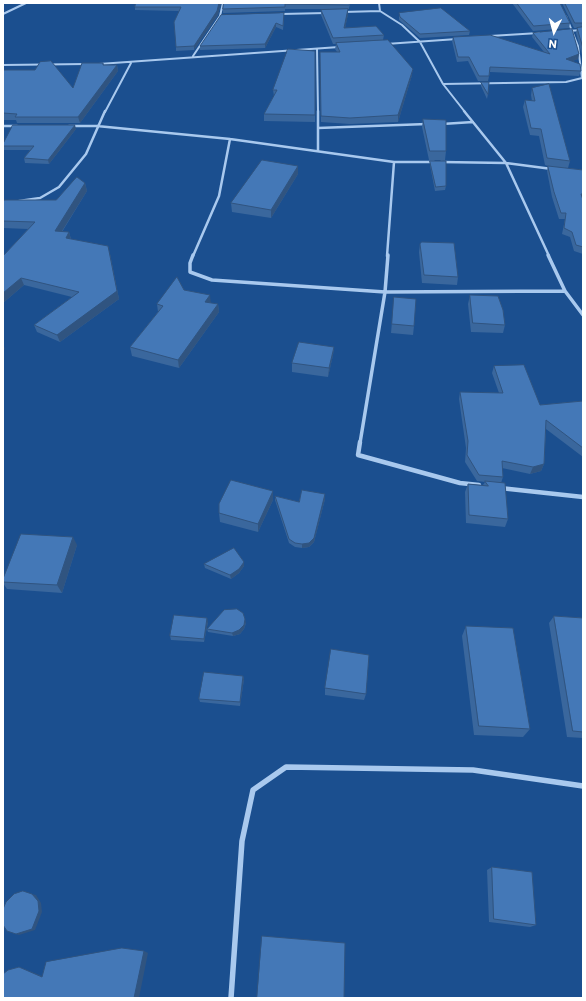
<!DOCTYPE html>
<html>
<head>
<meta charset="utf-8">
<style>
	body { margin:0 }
	#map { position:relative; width:586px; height:1001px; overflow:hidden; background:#1b4f8f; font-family:Commissioner,sans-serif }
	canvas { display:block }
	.frame { position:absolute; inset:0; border:4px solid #fff; pointer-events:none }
	.north { position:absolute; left:534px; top:12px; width:40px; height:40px; -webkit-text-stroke:3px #1b4f8f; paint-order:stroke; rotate:186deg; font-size:11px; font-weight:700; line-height:16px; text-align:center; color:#fff }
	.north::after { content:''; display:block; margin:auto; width:14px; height:18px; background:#fff; clip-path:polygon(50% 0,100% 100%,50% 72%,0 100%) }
</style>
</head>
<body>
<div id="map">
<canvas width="586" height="1001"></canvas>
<div class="frame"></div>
<div class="north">N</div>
</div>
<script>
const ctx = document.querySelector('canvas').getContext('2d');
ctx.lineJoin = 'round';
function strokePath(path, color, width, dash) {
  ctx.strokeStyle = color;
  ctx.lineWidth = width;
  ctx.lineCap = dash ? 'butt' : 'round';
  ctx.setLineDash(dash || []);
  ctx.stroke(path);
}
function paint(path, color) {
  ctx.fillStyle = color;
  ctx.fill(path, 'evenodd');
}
const streetFar4 = new Path2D(`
	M 379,3 L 380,11 L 402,25 L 420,42 L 443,84 L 465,112
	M 343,12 L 380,11
	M 3,14 L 26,3
	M 281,14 L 326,13
	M 567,31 L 583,30
	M 490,36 L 539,33
	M 386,44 L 457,39
	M 317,49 L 318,112
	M 193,56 L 220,16 L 223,3
	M 99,64 L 339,47
	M 3,65 L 86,64
	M 443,84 L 566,82 L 582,78 L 578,46 L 566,16
	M 105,112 L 131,63`);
const streetFar3 = new Path2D(`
	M 318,111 L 318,151
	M 464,111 L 506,163 L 549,256
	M 442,124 L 473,122
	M 3,126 L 17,126
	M 69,126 L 97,126 L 230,139 L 394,162 L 434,162
	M 318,128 L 427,124
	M 441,162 L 506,163 L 552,169
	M 19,201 L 40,198 L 59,187 L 86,154 L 105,111
	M 193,256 L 219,196 L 230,139
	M 387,256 L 394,162`);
const streetFar2 = new Path2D(`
	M 193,255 L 190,263 L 190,272 L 212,280 L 385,292 L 565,291
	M 548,255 L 565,291 L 583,315
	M 360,443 L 385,292 L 388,255`);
const streetFar1 = new Path2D(`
	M 360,442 L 358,455 L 460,483 L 479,485
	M 500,488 L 583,497`);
const street = new Path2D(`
	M 231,998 L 242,841 L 253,790 L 286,767 L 473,770 L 583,786`);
const wall = new Path2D(`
	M 136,3 L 221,3 L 218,15 L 194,50 L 176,51 L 176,47 L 179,11 L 135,10 L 135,7 Z
	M 224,3 L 350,3 L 349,9 L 348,9 L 348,14 L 345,28 L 384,35 L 383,40 L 412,75 L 398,122 L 350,124 L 321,122 L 320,57 L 337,52 L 335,49 L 336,44 L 333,44 L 321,15 L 321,10 L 330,9 L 285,9 L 285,11 L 223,13 L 223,9 Z
	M 512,3 L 560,3 L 570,23 L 569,28 L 533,31 Z
	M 562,3 L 583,3 L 583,59 L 576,33 L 577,28 L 574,28 Z
	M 399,13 L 470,31 L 469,35 L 420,38 L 399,20 Z
	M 284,16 L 283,30 L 276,27 L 265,48 L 200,50 L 200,46 Z
	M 533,33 L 579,54 L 578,59 L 572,61 L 581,71 L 579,76 L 490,72 L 488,81 L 478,81 L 468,61 L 457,62 L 452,41 L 453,37 L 544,52 L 532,37 Z
	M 315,51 L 315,122 L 264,121 L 264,114 L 274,96 L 273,90 Z
	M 103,63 L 104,65 L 117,65 L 118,71 L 80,123 L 17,123 L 16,120 L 3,120 L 3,70 L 73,88 Z
	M 481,82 L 488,94 L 487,99 L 481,86 Z
	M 532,88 L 570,161 L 568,168 L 583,170 L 583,254 L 574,251 L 570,237 L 562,234 L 565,219 L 559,219 L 552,197 L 547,171 L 548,166 L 545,165 L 539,136 L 530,135 L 523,107 L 525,100 L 532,101 L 531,95 Z
	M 423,119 L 446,151 L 445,160 L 429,160 L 422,127 Z
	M 76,129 L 49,164 L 25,163 L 24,158 L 30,150 L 3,150 L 3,144 Z
	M 430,161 L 446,186 L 445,190 L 435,191 L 430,165 Z
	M 298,166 L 298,174 L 271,218 L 232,212 L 231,203 Z
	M 85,183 L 87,191 L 62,232 L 69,232 L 71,239 L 110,254 L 119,299 L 60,342 L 37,332 L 34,325 L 72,297 L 24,285 L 3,303 L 3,256 L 28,229 L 3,228 L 3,202 L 56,200 Z
	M 420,244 L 458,277 L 457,285 L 422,283 L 419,252 Z
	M 470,295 L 505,325 L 503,333 L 471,332 L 468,304 Z
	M 394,297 L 414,326 L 413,335 L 391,333 Z
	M 211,303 L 218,304 L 219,312 L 179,368 L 132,356 L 130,347 L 158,312 L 157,304 Z
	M 334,347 L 333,355 L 328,377 L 292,372 L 292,363 Z
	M 494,366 L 540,405 L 583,401 L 583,457 L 546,429 L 544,464 L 541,471 L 530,474 L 502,468 L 503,477 L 501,483 L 508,519 L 505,527 L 466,523 L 465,492 L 468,484 L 483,485 L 485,482 L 477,481 L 465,462 L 466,448 L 459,399 L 460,392 L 499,393 L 492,373 Z
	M 273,491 L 273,500 L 258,532 L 220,522 L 219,513 Z
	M 325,494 L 325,499 L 314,542 L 309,547 L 302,548 L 295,547 L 289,543 L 275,500 L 275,496 L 299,502 Z
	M 77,545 L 62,593 L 7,589 L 3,583 L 3,579 Z
	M 204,564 L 244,566 L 239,573 L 231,579 L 205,568 Z
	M 554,616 L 583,618 L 583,738 L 567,737 L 549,623 Z
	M 208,622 L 204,642 L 171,640 L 170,636 Z
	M 246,623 L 244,629 L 240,634 L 233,636 L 208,632 L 207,629 Z
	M 466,626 L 530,729 L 523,737 L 474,735 L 462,636 Z
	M 243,676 L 244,679 L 240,706 L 200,702 L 199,699 Z
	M 325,688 L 366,694 L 364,700 L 325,695 Z
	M 492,867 L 536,925 L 530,927 L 489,922 L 487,870 Z`);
const shadedWall = new Path2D(`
	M 219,3 L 221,3 L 218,15 L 194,50 L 194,46 Z
	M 348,9 L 348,14 L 344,34 L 344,28 Z
	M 276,23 L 276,27 L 265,48 L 265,44 Z
	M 579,54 L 578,59 L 565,64 L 566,59 Z
	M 117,65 L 118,71 L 80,123 L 78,117 Z
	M 413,69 L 412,75 L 398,122 L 398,115 Z
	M 75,125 L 76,129 L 49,164 L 48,160 Z
	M 298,166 L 298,174 L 271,218 L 271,210 Z
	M 85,183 L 87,191 L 57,239 L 55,231 Z
	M 69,232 L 71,240 L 66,238 Z
	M 110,254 L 119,299 L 60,342 L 57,335 Z
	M 21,278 L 24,285 L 3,303 L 3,293 Z
	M 210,295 L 211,304 L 205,302 Z
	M 218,304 L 219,312 L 179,368 L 178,360 Z
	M 3,343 L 5,349 L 3,351 Z
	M 334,347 L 333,355 L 328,377 L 329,368 Z
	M 544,464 L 541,471 L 530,474 L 533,467 Z
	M 273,491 L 273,500 L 258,532 L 258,524 Z
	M 325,494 L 325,499 L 314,542 L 309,547 L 302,548 L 302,544 Z
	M 73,537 L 77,545 L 62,593 L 57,585 Z
	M 244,562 L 244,566 L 239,573 L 231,579 L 230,575 Z
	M 207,618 L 208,622 L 204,642 L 204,639 Z
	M 245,619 L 246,623 L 244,629 L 240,634 L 233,636 L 232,633 Z
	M 243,676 L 244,679 L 240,706 L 240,702 Z
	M 32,894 L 36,895 L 41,903 L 42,912 L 35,930 L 19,935 L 16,934 Z
	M 144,951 L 148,953 L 139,998 L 134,998 Z
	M 19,967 L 27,970 L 50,979 L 42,977 Z`);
const building = new Path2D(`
	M 136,3 L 219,3 L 217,11 L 194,46 L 176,47 L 174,22 L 181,7 L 135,7 Z
	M 224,3 L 350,3 L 349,5 L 285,4 L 285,7 L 223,9 Z
	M 517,3 L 560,3 L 570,23 L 534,26 Z
	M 565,3 L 583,3 L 583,23 L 575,23 Z
	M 441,8 L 470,31 L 420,34 L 400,17 L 399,13 Z
	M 348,9 L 344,28 L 376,26 L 384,35 L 333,38 L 321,10 Z
	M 284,13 L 283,26 L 276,23 L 265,44 L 200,46 L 221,15 Z
	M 583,27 L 583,48 L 577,28 Z
	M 572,29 L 579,54 L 566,59 L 580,64 L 581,71 L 490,67 L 489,76 L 479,76 L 469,57 L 458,57 L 453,37 L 490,35 L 550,54 L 533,33 Z
	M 388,40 L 413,69 L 398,115 L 350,118 L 321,116 L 320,52 L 340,52 L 336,43 Z
	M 288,49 L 315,51 L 315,115 L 264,114 L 277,90 L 273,90 Z
	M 51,61 L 73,88 L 82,63 L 103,63 L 103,65 L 117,65 L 78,117 L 15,117 L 17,114 L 3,113 L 3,70 L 35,70 L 40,62 Z
	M 481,82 L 489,82 L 488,94 Z
	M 549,84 L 570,161 L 547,158 L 541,129 L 531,128 L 525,100 L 535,101 L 532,88 Z
	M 423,119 L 446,120 L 446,151 L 430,151 Z
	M 13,125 L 75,125 L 48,160 L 24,158 L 34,146 L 3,146 L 3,144 Z
	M 262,160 L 298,166 L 271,210 L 231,203 Z
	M 430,161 L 446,161 L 446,186 L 436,187 Z
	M 548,166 L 583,170 L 583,194 L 581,194 L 583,200 L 583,247 L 576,245 L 572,232 L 564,228 L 566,213 L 561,213 L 554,192 Z
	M 77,177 L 85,183 L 55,231 L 69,232 L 66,238 L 108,246 L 117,291 L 57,335 L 34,325 L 79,292 L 21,278 L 3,293 L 3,256 L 35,222 L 3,221 L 3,202 L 4,200 L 56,200 Z
	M 422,242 L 454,243 L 458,277 L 424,275 L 420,244 Z
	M 177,277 L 184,290 L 210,295 L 205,302 L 218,304 L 178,360 L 130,347 L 163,306 L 157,304 Z
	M 470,295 L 498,296 L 503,310 L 505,325 L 473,323 Z
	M 394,297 L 416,299 L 414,326 L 392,324 Z
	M 299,342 L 334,347 L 329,368 L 292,363 Z
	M 524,365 L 540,405 L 583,401 L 583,448 L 546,420 L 544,464 L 533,467 L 502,461 L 503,477 L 479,475 L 467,455 L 468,441 L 460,392 L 503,393 L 494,366 Z
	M 231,480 L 273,491 L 258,524 L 219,513 L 219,504 Z
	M 485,481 L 505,483 L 508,519 L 469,515 L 468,484 L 488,486 Z
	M 302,490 L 325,494 L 314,538 L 309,543 L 302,544 L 295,543 L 289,539 L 275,496 L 299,502 Z
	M 21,534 L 73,537 L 57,585 L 3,582 L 3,579 Z
	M 234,548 L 244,562 L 239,569 L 230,575 L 204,564 Z
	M 237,609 L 243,613 L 245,619 L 244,625 L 239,630 L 232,633 L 207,629 L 224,610 Z
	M 174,615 L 207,618 L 204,639 L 170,636 Z
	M 554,616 L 583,618 L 583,732 L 573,731 Z
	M 466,626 L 513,628 L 530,729 L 479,726 Z
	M 331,649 L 369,655 L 366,694 L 325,688 Z
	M 204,672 L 243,676 L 240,702 L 199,699 Z
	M 492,867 L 532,872 L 536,925 L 494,919 Z
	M 23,891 L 32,894 L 38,901 L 39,911 L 32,929 L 16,934 L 7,931 L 3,925 L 3,909 L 6,902 L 14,894 Z
	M 262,936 L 345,943 L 344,998 L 347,998 L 257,998 Z
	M 122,948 L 144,951 L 134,998 L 3,998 L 3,974 L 8,970 L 19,967 L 42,977 L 46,962 Z`);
strokePath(streetFar4, '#a9c9ee', 2);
strokePath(streetFar3, '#a9c9ee', 2.5);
strokePath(streetFar2, '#a9c9ee', 3.5);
strokePath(streetFar1, '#a9c9ee', 4.5);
strokePath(street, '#a9c9ee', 5.5);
paint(wall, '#3a679d');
paint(shadedWall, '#305480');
paint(building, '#4478b7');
strokePath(building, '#305480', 1);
</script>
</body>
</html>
